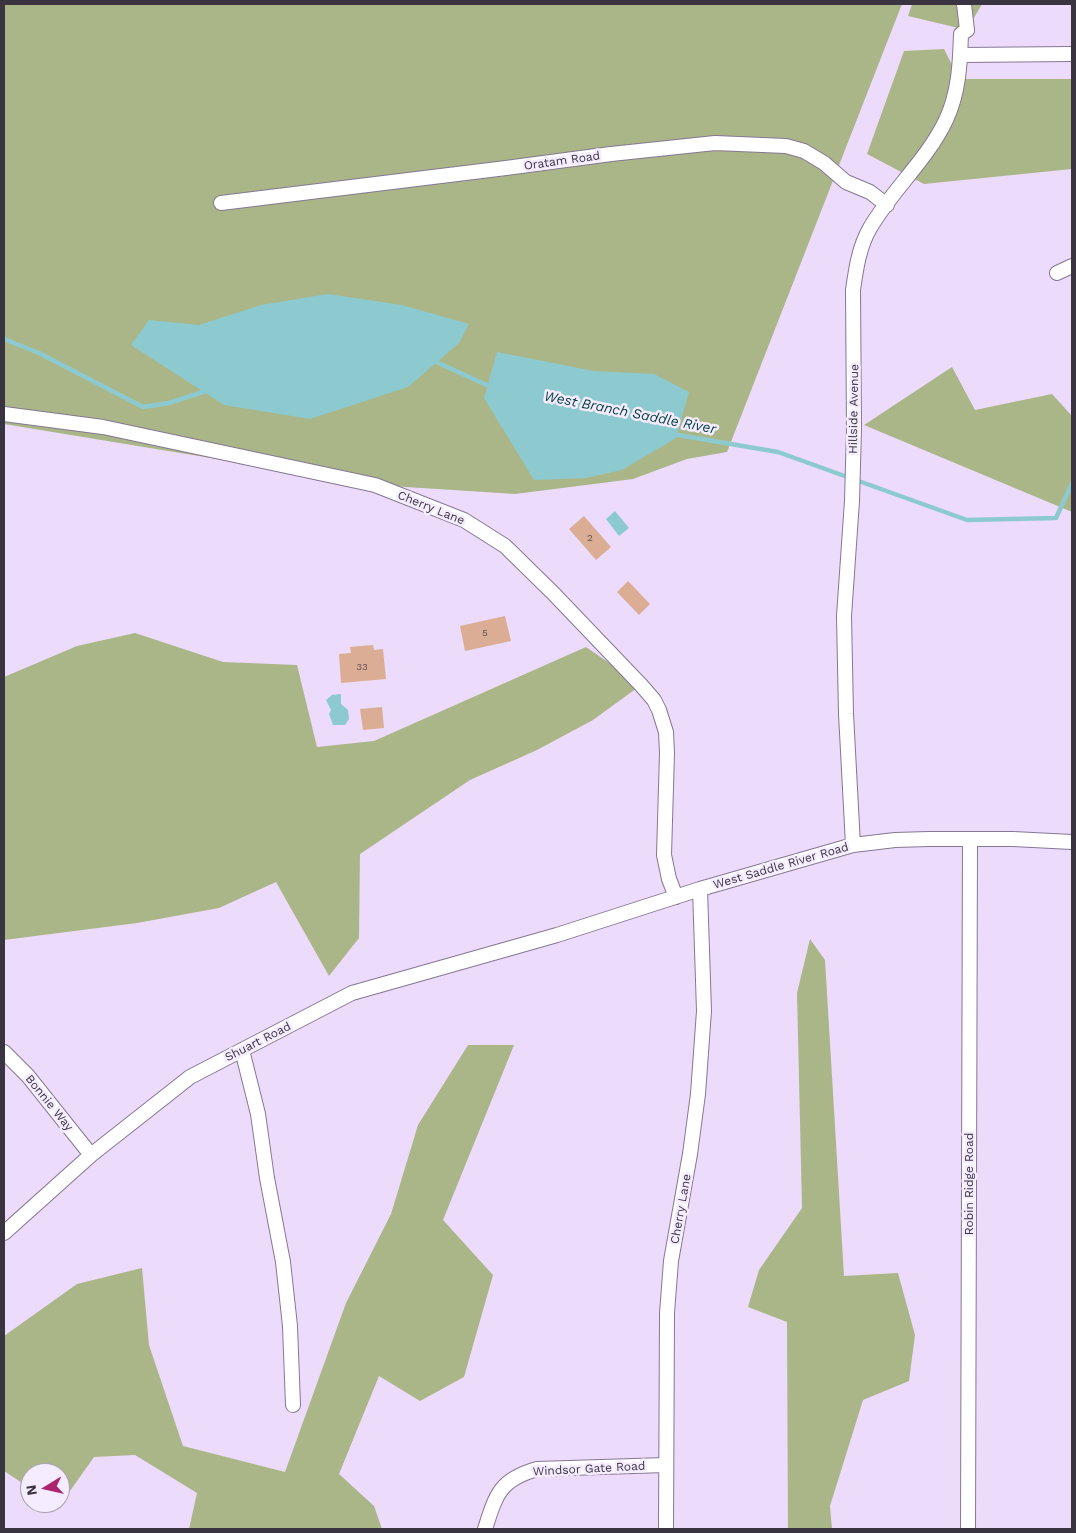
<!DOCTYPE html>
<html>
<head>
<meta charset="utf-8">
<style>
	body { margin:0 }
	#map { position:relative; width:1076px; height:1533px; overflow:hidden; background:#ecdbfb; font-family:"Work Sans",sans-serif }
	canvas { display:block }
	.frame { position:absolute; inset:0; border:5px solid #3a3440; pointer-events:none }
	.north { position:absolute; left:20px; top:1463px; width:50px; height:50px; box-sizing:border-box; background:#f6ecff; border:1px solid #aba2b3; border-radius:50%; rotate:261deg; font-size:14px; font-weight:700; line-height:20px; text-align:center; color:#3a3440 }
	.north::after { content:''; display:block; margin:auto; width:18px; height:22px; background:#ac266d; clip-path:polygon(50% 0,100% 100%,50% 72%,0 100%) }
</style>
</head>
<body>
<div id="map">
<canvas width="1076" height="1533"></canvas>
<div class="frame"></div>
<div class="north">N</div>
</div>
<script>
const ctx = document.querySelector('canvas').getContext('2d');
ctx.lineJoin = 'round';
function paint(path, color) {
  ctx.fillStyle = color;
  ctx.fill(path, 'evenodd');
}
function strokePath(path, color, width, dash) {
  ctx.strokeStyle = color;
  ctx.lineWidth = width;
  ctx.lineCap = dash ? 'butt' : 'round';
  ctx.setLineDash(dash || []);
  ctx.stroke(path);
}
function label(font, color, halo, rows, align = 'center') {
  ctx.font = font + ' "Work Sans",sans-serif';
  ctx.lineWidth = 5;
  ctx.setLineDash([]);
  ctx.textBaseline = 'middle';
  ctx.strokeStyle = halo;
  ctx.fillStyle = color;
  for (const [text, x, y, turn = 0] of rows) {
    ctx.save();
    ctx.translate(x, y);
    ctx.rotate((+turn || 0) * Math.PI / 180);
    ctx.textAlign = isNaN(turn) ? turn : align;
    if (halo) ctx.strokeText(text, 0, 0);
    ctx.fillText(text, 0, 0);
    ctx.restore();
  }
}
const forest = new Path2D(`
	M 4,4 L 902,4 L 727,452 L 687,459 L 633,479 L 515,494 L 375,485 L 4,424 Z
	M 912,4 L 982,4 L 967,30 L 908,16 Z
	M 944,49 L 959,79 L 1072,79 L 1072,169 L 924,184 L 867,154 L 904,51 Z
	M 952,367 L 975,410 L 1052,394 L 1072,416 L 1072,512 L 864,425 Z
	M 135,633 L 223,662 L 297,665 L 317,747 L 374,741 L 586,647 L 641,685 L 593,720 L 537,750 L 470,780 L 360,854 L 359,938 L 329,976 L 276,882 L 219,908 L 137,923 L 4,940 L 4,677 L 77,646 Z
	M 810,939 L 825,960 L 844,1276 L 898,1273 L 915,1335 L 909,1381 L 863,1400 L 830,1506 L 832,1529 L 788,1529 L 787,1322 L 748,1307 L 759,1270 L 802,1208 L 797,993 Z
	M 468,1045 L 514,1045 L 443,1220 L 493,1275 L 464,1377 L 420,1401 L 379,1376 L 339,1474 L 374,1506 L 382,1529 L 189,1529 L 197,1493 L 135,1455 L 94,1457 L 58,1508 L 51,1503 L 60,1503 L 60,1473 L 30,1473 L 30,1488 L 4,1471 L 4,1336 L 77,1284 L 142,1268 L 149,1345 L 183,1446 L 285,1472 L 346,1303 L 391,1214 L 418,1125 Z`);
const water = new Path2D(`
	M 328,294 L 402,305 L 469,324 L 459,343 L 408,387 L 310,419 L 224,405 L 131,345 L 149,320 L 199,325 L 261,305 Z
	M 497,352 L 594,371 L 654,374 L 689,392 L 676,438 L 622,470 L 586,478 L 534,480 L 484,398 Z
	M 615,511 L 629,528 L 619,536 L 606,519 Z
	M 341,694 L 341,704 L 348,710 L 349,719 L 345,725 L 333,725 L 329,714 L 331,710 L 326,700 L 332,695 Z`);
const stream = new Path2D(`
	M 4,339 L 39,353 L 143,407 L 169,403 L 209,390
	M 432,360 L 491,387
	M 672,434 L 778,452 L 967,520 L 1056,518 L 1072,483`);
const building = new Path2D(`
	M 584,516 L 611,547 L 596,560 L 569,529 Z
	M 628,581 L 650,604 L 639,615 L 617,592 Z
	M 505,616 L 511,641 L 465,651 L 460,626 Z
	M 373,645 L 374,650 L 383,649 L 386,679 L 341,683 L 339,654 L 351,653 L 350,647 Z
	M 382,707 L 384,728 L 363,730 L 360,709 Z`);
const minor = new Path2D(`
	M 961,55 L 1072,54
	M 221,203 L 506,168 L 611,154 L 715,143 L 786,146 L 804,151 L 824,163 L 846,182 L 870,192 L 887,205
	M 1057,273 L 1072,266
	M 4,414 L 103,427 L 375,485 L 464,520 L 505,546 L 553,593 L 641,685 L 654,700 L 659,710 L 666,732 L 667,753 L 664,855 L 669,879 L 676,897
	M 853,845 L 846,714 L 844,616 L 852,501 L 854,429 L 853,290 C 856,269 859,247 870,228 C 892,190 927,160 946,120 C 959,92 960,64 961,34 L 967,30 L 964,4
	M 242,1050 L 258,1114 L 267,1178 L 283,1262 L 290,1326 L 293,1405
	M 4,1052 L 28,1076 L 91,1155
	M 4,1233 L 91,1155 L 190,1077 L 352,993 L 557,935 L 700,889 L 853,845 L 895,840 L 929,839 L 1013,839 L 1072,842
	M 485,1529 C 496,1495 499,1480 537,1469 L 666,1465
	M 666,1529 L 667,1313 L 671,1261 L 690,1154 L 698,1094 L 704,1011 L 700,889
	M 968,1529 L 970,839`);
const numberNames = [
	["2",590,538],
	["5",485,633],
	["33",362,667]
];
const streetNames = [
	["Oratam Road",562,161,-8],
	["Hillside Avenue",854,409,-89],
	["Cherry Lane",431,508,22],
	["West Saddle River Road",781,866,-16],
	["Shuart Road",258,1042,-27],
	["Bonnie Way",49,1103,51],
	["Robin Ridge Road",969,1184,-90],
	["Cherry Lane",681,1209,-80],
	["Windsor Gate Road",589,1469,-3]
];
const waterNames = [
	["West Branch Saddle River",630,413,11]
];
paint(forest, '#aab688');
paint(water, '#8ccad0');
strokePath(stream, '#8ccad0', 4.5);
paint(building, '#dbad94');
strokePath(minor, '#867793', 16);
strokePath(minor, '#fff', 14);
label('10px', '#625255', null, numberNames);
label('12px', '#3a3440', '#f6ecff', streetNames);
label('italic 14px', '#003d41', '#f6ecff', waterNames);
</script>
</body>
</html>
